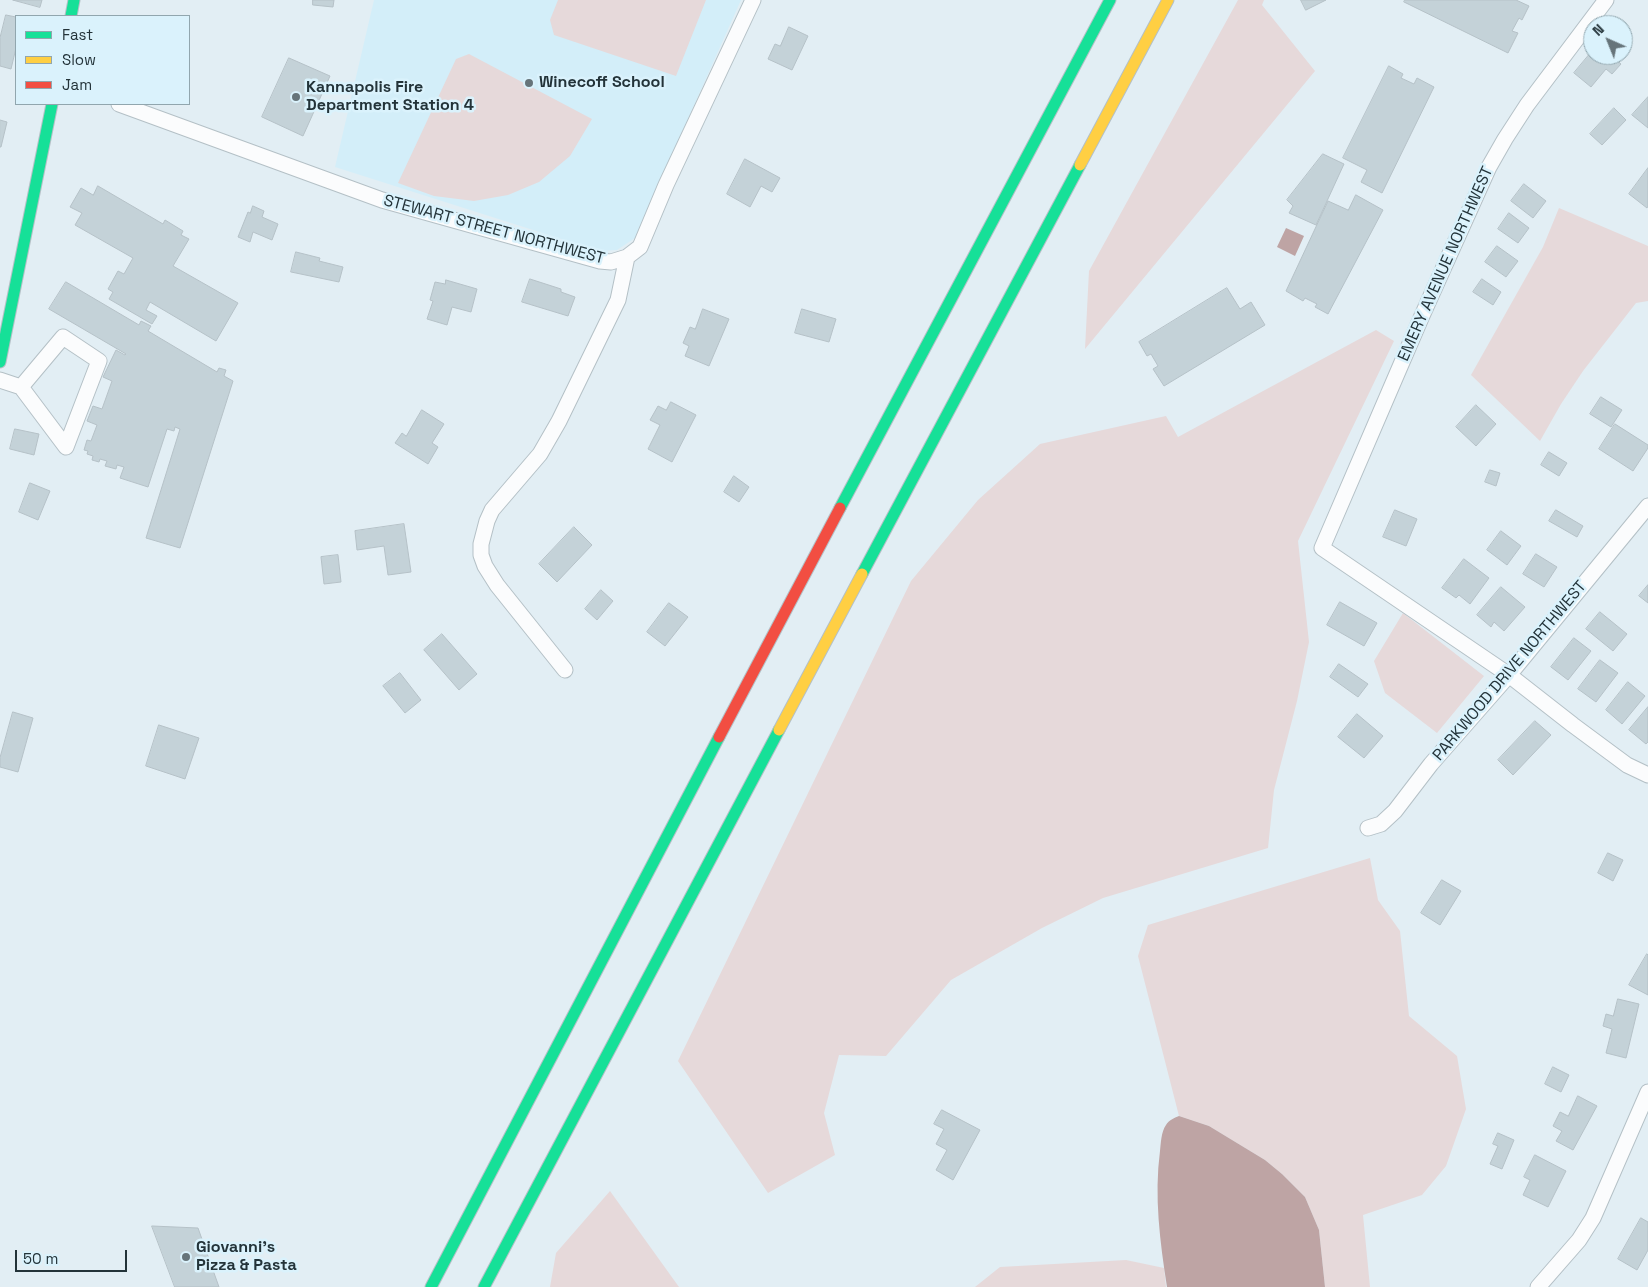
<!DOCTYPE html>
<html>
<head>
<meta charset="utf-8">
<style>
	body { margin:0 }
	#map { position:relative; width:1648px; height:1287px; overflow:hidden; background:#e2eef4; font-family:"Space Grotesk",sans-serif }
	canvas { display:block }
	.legend { position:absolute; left:15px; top:15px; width:175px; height:90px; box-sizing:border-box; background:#daf2fc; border:1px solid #91a6ae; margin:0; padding:6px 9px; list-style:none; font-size:15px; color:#233339 }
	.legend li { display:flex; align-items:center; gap:10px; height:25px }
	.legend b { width:25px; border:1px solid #91a6ae }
	.north { position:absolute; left:1583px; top:15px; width:50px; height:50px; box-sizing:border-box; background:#daf2fc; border:1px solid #91a6ae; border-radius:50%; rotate:316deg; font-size:14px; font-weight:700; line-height:20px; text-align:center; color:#233339 }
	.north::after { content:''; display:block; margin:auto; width:18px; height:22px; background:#66747a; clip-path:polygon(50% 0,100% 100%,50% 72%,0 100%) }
	.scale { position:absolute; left:15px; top:1250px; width:112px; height:22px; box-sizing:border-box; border:2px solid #233339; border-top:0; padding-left:6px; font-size:15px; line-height:18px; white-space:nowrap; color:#233339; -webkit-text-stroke:4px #daf2fc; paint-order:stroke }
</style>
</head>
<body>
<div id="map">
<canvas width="1648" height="1287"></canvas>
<ul class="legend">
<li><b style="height:6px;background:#16e098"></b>Fast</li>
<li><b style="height:6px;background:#ffcf43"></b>Slow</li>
<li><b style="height:6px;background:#f24e42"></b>Jam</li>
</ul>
<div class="north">N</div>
<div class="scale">50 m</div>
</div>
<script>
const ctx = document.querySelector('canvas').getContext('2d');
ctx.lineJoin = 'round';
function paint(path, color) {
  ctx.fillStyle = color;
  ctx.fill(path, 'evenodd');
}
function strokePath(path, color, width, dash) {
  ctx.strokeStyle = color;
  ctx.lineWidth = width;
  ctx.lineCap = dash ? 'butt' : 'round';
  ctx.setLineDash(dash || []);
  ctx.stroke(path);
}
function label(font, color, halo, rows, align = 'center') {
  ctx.font = font + ' "Space Grotesk",sans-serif';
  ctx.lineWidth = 5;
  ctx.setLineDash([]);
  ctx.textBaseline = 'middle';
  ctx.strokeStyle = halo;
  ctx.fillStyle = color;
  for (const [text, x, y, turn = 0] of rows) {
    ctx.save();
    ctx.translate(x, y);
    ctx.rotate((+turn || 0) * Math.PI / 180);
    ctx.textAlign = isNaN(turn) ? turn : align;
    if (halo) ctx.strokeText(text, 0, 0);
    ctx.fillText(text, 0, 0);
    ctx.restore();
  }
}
const built = new Path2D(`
	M 374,0 L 741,0 L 635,238 L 617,250 L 599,251 L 335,167 Z`);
const green = new Path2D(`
	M 558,0 L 706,0 L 676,76 L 554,35 L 550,20 Z
	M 1238,0 L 1264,0 L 1262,5 L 1315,71 L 1085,349 L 1089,271 Z
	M 469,54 L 592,119 L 570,156 L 539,182 L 508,195 L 474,201 L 434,196 L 398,183 L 456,59 Z
	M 1559,208 L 1648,246 L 1648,301 L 1636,303 L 1583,371 L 1561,404 L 1540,441 L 1471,375 L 1543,247 Z
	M 1376,330 L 1394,341 L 1298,541 L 1309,642 L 1297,701 L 1274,790 L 1268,848 L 1103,898 L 1042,928 L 951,980 L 886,1056 L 839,1055 L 824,1113 L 835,1155 L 768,1193 L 678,1061 L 911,581 L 978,500 L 1040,444 L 1166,416 L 1178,437 Z
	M 1403,613 L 1484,676 L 1437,733 L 1385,693 L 1374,661 Z
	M 1370,858 L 1378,900 L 1400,931 L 1409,1016 L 1457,1056 L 1466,1109 L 1446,1166 L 1422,1195 L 1363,1215 L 1370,1287 L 1325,1287 L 1319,1230 L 1305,1197 L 1282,1174 L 1265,1160 L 1209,1126 L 1179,1116 L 1138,956 L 1148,925 Z
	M 610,1191 L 679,1287 L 550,1287 L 556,1253 Z
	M 1126,1260 L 1164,1268 L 1166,1287 L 975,1287 L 1000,1267 Z`);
const water = new Path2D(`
	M 1286,228 L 1304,236 L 1295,256 L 1277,247 Z
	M 1179,1116 L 1209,1126 L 1265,1160 L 1282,1174 L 1305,1197 L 1319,1230 L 1325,1287 L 1167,1287 C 1160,1242 1154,1196 1160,1151 C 1161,1143 1161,1132 1166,1125 C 1169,1120 1174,1118 1179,1116 Z`);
const building = new Path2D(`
	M 13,0 L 42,0 L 40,7 Z
	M 313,0 L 334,0 L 333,7 L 313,5 Z
	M 1301,0 L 1326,0 L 1306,10 Z
	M 1405,0 L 1516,0 L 1529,6 L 1522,20 L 1519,18 L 1512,31 L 1518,33 L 1508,53 L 1404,2 Z
	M 6,15 L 16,17 L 16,48 L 11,69 L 0,66 L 0,38 Z
	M 789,27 L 808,36 L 792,70 L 768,59 L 775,44 L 780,46 Z
	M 1593,50 L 1593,55 L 1611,55 L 1621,64 L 1612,74 L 1606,69 L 1591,87 L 1574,73 Z
	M 289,58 L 330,76 L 303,136 L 262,117 Z
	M 1389,66 L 1403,74 L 1401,78 L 1414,84 L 1417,78 L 1434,87 L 1382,193 L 1361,182 L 1367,170 L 1343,158 Z
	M 1648,97 L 1648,128 L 1632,115 Z
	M 1614,108 L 1626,120 L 1602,145 L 1590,134 Z
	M 0,120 L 7,122 L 1,147 L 0,147 Z
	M 1323,154 L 1344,164 L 1316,225 L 1289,213 L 1293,206 L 1287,200 Z
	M 745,159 L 780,178 L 772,192 L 761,186 L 750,207 L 727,194 Z
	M 1648,168 L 1648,206 L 1647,208 L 1629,194 Z
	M 1524,184 L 1546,201 L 1533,218 L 1511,201 Z
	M 98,186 L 163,224 L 165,220 L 183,231 L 181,235 L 189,239 L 173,266 L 238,303 L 216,341 L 150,302 L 146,310 L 157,316 L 152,324 L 109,299 L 113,292 L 108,289 L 118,271 L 124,274 L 133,258 L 75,225 L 82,213 L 70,207 L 81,188 L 93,195 Z
	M 1356,195 L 1383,210 L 1328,314 L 1315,307 L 1317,304 L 1305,298 L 1303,301 L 1286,291 L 1328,201 L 1348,210 Z
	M 253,206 L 264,211 L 262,217 L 278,224 L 272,240 L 253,232 L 250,242 L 238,237 L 248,212 L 250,213 Z
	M 1509,213 L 1529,228 L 1518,243 L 1498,229 Z
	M 1497,246 L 1518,261 L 1506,277 L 1485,262 Z
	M 296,252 L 320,258 L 319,261 L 343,267 L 339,282 L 291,272 Z
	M 530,279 L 561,289 L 561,292 L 575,297 L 568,316 L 522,302 Z
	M 1482,279 L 1501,292 L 1493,305 L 1473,292 Z
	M 446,280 L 477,289 L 471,312 L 452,307 L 447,325 L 427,319 L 433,301 L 430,300 L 435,282 L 445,284 Z
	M 66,282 L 139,325 L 141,321 L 151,326 L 148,331 L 217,372 L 219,368 L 226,370 L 224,376 L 233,381 L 180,548 L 146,538 L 180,429 L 175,427 L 174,431 L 167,429 L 148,487 L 120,478 L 124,467 L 117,465 L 116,469 L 105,466 L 107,461 L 100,459 L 99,462 L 92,460 L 93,456 L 87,454 L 88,451 L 84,450 L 87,440 L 91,441 L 97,425 L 87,421 L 93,406 L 102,409 L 112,381 L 103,377 L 116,350 L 125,355 L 126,354 L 49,309 Z
	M 1227,288 L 1240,309 L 1251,302 L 1265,325 L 1164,386 L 1153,369 L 1158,366 L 1151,354 L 1147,356 L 1139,342 Z
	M 703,309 L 729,319 L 709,366 L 685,356 L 689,346 L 683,343 L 690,327 L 695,329 Z
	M 802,309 L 836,319 L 829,342 L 795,333 Z
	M 1601,397 L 1622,410 L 1611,427 L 1590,414 Z
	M 671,402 L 696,415 L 672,462 L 648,449 L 660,425 L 650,420 L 658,406 L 666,410 Z
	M 1476,405 L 1496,424 L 1476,446 L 1456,427 Z
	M 422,410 L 444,424 L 432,443 L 438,447 L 428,464 L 395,443 L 402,433 L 406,436 Z
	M 1615,424 L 1648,445 L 1648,448 L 1633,471 L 1599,449 Z
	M 15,429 L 39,434 L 34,455 L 10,449 Z
	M 1549,452 L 1567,463 L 1559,476 L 1541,465 Z
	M 1490,470 L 1500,473 L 1496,486 L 1485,482 Z
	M 734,476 L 749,487 L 739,502 L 724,492 Z
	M 30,483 L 50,491 L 38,520 L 19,512 Z
	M 1395,510 L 1417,519 L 1406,546 L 1383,537 Z
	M 1556,510 L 1583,526 L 1577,537 L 1549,521 Z
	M 404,524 L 411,572 L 388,575 L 384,546 L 357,550 L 355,531 Z
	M 574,527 L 592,545 L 557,582 L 539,564 Z
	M 1501,531 L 1521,546 L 1507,565 L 1487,550 Z
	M 1536,554 L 1557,567 L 1544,587 L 1523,574 Z
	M 338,555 L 341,582 L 324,584 L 321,557 Z
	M 1464,559 L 1489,578 L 1470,604 L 1459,595 L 1456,598 L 1442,588 Z
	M 1648,585 L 1648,603 L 1639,596 Z
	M 1501,587 L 1525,607 L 1504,631 L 1494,622 L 1491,627 L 1477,615 Z
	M 601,590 L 613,601 L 597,620 L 585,609 Z
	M 1340,602 L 1377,623 L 1364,646 L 1327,625 Z
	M 669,603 L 688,617 L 665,646 L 647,632 Z
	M 1600,612 L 1627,634 L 1613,651 L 1586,629 Z
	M 442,634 L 477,674 L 459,690 L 424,650 Z
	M 1574,638 L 1591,651 L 1568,680 L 1551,667 Z
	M 1600,660 L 1618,673 L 1596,702 L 1578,689 Z
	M 1339,664 L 1368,684 L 1358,697 L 1330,677 Z
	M 400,673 L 421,700 L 405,713 L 383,686 Z
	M 1628,682 L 1645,696 L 1622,724 L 1606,710 Z
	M 1648,707 L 1648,742 L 1646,744 L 1629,730 Z
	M 13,712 L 33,718 L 18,772 L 0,767 L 0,758 Z
	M 1357,714 L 1383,736 L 1364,758 L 1338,737 Z
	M 1535,721 L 1551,735 L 1513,775 L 1498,760 Z
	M 159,725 L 199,738 L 185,779 L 146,766 Z
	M 1608,853 L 1623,860 L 1613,881 L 1598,873 Z
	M 1442,880 L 1461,891 L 1440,925 L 1421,913 Z
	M 1647,954 L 1648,955 L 1648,995 L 1629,985 Z
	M 1618,999 L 1639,1004 L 1626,1058 L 1606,1053 L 1612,1029 L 1603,1026 L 1606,1014 L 1613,1016 Z
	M 1553,1067 L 1569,1075 L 1561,1092 L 1545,1084 Z
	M 1578,1096 L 1597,1106 L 1573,1150 L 1556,1141 L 1562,1131 L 1553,1126 L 1560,1112 L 1568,1116 Z
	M 942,1110 L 980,1130 L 953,1180 L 936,1170 L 947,1150 L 936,1144 L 944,1129 L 934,1124 Z
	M 1498,1133 L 1514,1140 L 1502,1169 L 1490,1164 L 1498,1146 L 1493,1144 Z
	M 1535,1155 L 1566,1171 L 1548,1207 L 1523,1195 L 1530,1180 L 1524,1177 Z
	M 1641,1218 L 1648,1222 L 1648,1250 L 1637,1270 L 1618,1259 Z
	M 152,1226 L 198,1228 L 219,1287 L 175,1287 Z`);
const street = new Path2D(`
	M 1606,0 L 1527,105 L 1505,139 L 1489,167 L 1421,318 L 1322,548 L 1509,675 L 1573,725 L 1627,765 L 1648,775
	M 119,104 L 382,200 L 600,261 L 611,262 L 627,257 L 640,247 L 666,185 L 753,0
	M 0,380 L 21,387 L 66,447
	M 21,387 L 63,337 L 99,361 L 66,447
	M 565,670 L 497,585 L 485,566 L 481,555 L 481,544 L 487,521 L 492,510 L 540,454 L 559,421 L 618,300 L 627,257
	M 1368,828 L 1381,824 L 1395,811 L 1431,764 L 1509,675 L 1648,506
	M 1538,1287 L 1579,1240 L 1593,1218 L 1648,1092`);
const fast = new Path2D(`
	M 71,16 L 74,0
	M 0,362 L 52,104
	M 840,508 L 1110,0
	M 862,574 L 1080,165
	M 431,1287 L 719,737
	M 484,1287 L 779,730`);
const slow = new Path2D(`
	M 1080,165 L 1168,0
	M 779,730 L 862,574`);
const jam = new Path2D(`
	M 719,737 L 840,508`);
const markers = [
	[529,83,5,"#66747a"],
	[296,97,5,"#66747a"],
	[186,1257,5,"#66747a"]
];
const poiNames = [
	["Winecoff School",539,83],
	["Kannapolis Fire",306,88],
	["Department Station 4",306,106],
	["Giovanni's",196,1248],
	["Pizza & Pasta",196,1266]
];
const streetNames = [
	["STEWART STREET NORTHWEST",494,230,15],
	["EMERY AVENUE NORTHWEST",1446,264,-66],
	["PARKWOOD DRIVE NORTHWEST",1510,671,-50]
];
paint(built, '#d3eef9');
paint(green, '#e6d9da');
paint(water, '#bea4a4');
paint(building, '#c4d2d8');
strokePath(building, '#b5c1c7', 1);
strokePath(street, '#b4c0c6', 17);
strokePath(fast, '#b4c0c6', 13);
strokePath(slow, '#b4c0c6', 13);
strokePath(jam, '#b4c0c6', 13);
strokePath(street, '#fbfcfd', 15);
strokePath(fast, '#16e098', 11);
strokePath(slow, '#ffcf43', 11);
strokePath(jam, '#f24e42', 11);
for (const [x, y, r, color] of markers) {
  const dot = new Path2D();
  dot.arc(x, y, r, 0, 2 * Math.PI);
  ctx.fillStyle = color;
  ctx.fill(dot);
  strokePath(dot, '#daf2fc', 2);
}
label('bold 16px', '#233339', '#daf2fc', poiNames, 'left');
label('16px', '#233339', '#daf2fc', streetNames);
</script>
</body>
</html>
